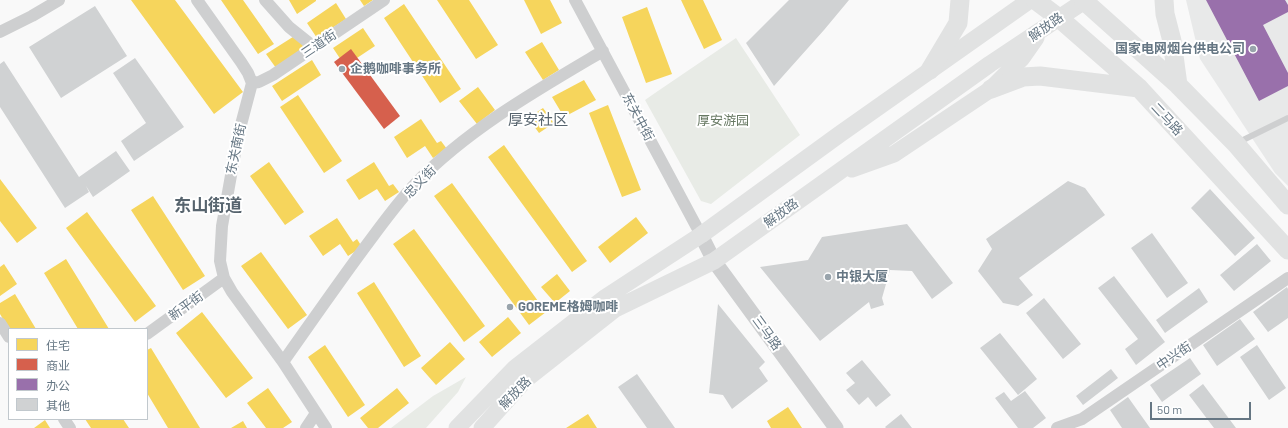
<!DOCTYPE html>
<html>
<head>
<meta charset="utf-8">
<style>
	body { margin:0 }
	#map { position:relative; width:1288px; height:428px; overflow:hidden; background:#f9f9f9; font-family:Barlow,"Noto Sans SC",sans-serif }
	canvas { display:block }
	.legend { position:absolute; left:8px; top:328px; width:140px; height:92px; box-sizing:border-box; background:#fff; border:1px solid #c1c8cd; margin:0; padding:5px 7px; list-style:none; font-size:12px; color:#657683 }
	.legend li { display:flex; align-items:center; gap:8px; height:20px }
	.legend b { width:20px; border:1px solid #c1c8cd }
	.scale { position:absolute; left:1150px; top:402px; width:101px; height:18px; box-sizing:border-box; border:2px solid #657683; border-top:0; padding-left:5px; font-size:12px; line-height:14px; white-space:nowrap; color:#657683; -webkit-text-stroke:3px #fff; paint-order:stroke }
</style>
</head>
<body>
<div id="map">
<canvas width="1288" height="428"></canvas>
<ul class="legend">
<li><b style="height:11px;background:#f6d55c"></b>住宅</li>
<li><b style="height:11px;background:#d6604d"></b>商业</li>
<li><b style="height:11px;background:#9970ab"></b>办公</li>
<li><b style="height:11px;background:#d0d2d3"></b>其他</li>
</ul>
<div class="scale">50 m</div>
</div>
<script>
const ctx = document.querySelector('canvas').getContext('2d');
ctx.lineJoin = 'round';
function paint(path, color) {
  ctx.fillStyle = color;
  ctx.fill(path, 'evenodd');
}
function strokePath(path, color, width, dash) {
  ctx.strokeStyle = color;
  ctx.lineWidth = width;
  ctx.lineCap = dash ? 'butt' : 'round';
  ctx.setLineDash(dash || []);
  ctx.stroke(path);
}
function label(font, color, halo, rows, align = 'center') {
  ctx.font = font + ' Barlow,"Noto Sans SC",sans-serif';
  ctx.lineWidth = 4;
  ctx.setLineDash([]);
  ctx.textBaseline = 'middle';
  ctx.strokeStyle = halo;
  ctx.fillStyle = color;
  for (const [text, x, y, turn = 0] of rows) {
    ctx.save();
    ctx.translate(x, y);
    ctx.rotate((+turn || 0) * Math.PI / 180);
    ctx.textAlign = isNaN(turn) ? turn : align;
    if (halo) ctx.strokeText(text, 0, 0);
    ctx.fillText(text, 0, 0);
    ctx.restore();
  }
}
const built = new Path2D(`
	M 1186,0 L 1288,0 L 1288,186 L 1275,173 L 1200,59 Z`);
const green = new Path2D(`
	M 736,38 L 800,135 L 711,204 L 701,201 L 645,100 L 655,93 Z
	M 466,377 L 458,392 L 426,428 L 391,428 L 433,396 Z`);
const homes = new Path2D(`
	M 131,0 L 175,0 L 243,92 L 214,114 Z
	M 221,0 L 243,0 L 274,44 L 258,54 Z
	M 289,0 L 316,0 L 316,1 L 297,14 Z
	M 360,0 L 373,0 L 364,6 Z
	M 437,0 L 469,0 L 498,45 L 476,59 Z
	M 524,0 L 550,0 L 562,23 L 541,34 Z
	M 681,0 L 703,0 L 722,40 L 704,49 Z
	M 336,3 L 346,19 L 317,38 L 307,23 Z
	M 404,4 L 461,89 L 440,103 L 384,18 Z
	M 647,7 L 672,74 L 646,83 L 622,17 Z
	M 363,28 L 375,46 L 345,66 L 333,48 Z
	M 296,35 L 305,49 L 276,68 L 266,54 Z
	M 542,42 L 559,70 L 543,80 L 525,52 Z
	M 312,60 L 321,75 L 282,101 L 272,86 Z
	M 584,80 L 596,100 L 564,117 L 552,97 Z
	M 478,87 L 495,110 L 477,124 L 459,101 Z
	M 298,95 L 342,161 L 324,173 L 280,107 Z
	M 608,105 L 641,190 L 622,197 L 589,113 Z
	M 543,108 L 554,123 L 539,133 L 528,118 Z
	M 421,119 L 437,143 L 441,141 L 447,149 L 433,158 L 425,146 L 407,158 L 394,137 Z
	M 504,145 L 587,261 L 572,272 L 488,157 Z
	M 269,162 L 304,212 L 285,225 L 250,176 Z
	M 374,162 L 389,186 L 393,184 L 399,192 L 385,201 L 377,189 L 359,200 L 346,180 Z
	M 0,179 L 37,228 L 17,243 L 0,221 Z
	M 452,183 L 546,312 L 529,325 L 434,196 Z
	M 153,196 L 205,276 L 183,290 L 131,210 Z
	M 87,212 L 156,306 L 135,322 L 66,228 Z
	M 636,217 L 648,233 L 610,263 L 598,247 Z
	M 337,218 L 353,242 L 357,239 L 362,247 L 348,256 L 340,244 L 323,256 L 309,236 Z
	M 414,229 L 485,326 L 464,342 L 393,244 Z
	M 261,252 L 307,315 L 288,329 L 241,266 Z
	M 66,259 L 109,329 L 78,329 L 44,273 Z
	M 4,264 L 17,284 L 0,296 L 0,267 Z
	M 557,274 L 570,291 L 555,303 L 541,287 Z
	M 374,282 L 421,356 L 404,367 L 357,293 Z
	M 15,294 L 36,329 L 9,329 L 0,314 L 0,303 Z
	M 202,312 L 253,378 L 226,398 L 176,333 Z
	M 508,317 L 521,333 L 492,357 L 479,342 Z
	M 450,342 L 465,359 L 436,385 L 421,368 Z
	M 325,345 L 365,405 L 348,417 L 308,357 Z
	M 151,348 L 200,428 L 168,428 L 147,393 L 147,350 Z
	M 268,388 L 292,422 L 283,428 L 266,428 L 247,403 Z
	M 397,388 L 409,403 L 378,428 L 368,428 L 360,418 Z
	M 788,407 L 802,428 L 771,428 L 767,421 Z
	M 588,414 L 597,428 L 566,428 Z
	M 85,419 L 123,419 L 129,428 L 91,428 Z
	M 45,420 L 50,428 L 34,428 Z
	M 243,421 L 247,428 L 231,428 Z`);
const shops = new Path2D(`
	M 351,49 L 400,116 L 384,129 L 334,62 Z`);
const offices = new Path2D(`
	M 1206,0 L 1285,0 L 1288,5 L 1288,12 L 1263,25 L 1288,73 L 1288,86 L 1259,101 Z`);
const building = new Path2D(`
	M 789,0 L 849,0 L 824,30 L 774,86 L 746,43 Z
	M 95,6 L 127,56 L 61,98 L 29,47 Z
	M 135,58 L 184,127 L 134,161 L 121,141 L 146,123 L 113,73 Z
	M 4,61 L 79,177 L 116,151 L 130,171 L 93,197 L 86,186 L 89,192 L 65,208 L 0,107 L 0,64 Z
	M 1068,181 L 1085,188 L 1105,215 L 1019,278 L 1033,295 L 1018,306 L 1003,303 L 978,271 L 992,249 L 986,239 Z
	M 1210,189 L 1255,238 L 1235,256 L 1191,208 Z
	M 907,224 L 953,283 L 932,299 L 912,271 L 890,270 L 882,298 L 884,305 L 871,309 L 869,302 L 820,341 L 760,267 L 808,260 L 822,237 Z
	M 1152,233 L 1188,283 L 1167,298 L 1131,248 Z
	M 1257,244 L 1271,261 L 1234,291 L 1220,275 Z
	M 1114,276 L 1165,342 L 1136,365 L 1125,349 L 1138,339 L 1098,288 Z
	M 1287,287 L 1288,289 L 1288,318 L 1268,332 L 1253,312 Z
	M 1199,288 L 1208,302 L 1165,333 L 1156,320 Z
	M 1044,298 L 1081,344 L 1063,359 L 1026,313 Z
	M 718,304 L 765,362 L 759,368 L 768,381 L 732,409 L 723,395 L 709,393 Z
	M 1240,319 L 1255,339 L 1217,366 L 1203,345 Z
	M 1000,333 L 1037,379 L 1018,395 L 980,348 Z
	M 1257,345 L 1286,388 L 1269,400 L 1240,357 Z
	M 1190,358 L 1201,374 L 1162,402 L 1150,385 Z
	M 862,360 L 891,395 L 876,407 L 868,397 L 859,405 L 846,390 L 855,383 L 846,373 Z
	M 1111,369 L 1118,378 L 1083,405 L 1076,396 Z
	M 637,374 L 675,428 L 647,428 L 618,387 Z
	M 1203,384 L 1236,428 L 1214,428 L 1189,395 Z
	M 1025,391 L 1046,418 L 1033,428 L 1018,428 L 995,398 L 1004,392 L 1011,401 Z
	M 1128,397 L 1150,428 L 1122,428 L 1110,410 Z
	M 901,414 L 912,428 L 886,428 L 885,427 Z`);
const service = new Path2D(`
	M 1237,143 L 1288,118`);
const minor = new Path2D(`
	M 197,0 L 241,62 L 248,73 L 252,83 L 238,136 L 222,226 L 220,261 L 224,278 L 232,292 L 283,362 L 326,428
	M 265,0 L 289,27 L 314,47
	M 575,0 L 701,235
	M 0,32 L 32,16 L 59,0
	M 252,83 L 259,82 L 273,75 L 384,0
	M 0,323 L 9,337
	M 147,334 L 224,278
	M 283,362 C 312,321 341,279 371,239 C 385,220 399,201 415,184 C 468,129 537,90 603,51
	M 64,419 L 70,428
	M 306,428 L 316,413
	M 1057,428 L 1082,419 L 1288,278`);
const tertiary = new Path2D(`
	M 701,235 L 714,261 L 836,428`);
const secondary = new Path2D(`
	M 852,169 L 894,154 L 991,89 L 1022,58 L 1036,38
	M 457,428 L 515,368 L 606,297 L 701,235 L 840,134 L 1030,0
	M 482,428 L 525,380 L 615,309 L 714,261 L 990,64 L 1086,0`);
const primary = new Path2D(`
	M 1035,0 L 1059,18 L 1139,88 L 1288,250
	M 1083,0 L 1178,85 L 1236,144 L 1288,205
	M 1164,0 L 1165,14 L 1172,41 L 1178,85
	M 930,70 L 958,23 L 960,0
	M 991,89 L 1023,77 L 1040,76 L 1139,88`);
const markers = [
	[1253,49,4,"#99a4ac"],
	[342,69,4,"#99a4ac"],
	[828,277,4,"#99a4ac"],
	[510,307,4,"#99a4ac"]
];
const streetNames = [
	["解放路",1046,27,-35],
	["三道街",319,44,-34],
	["东关中街",638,117,62],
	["二马路",1167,119,47],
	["东关南街",236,149,-78],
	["忠义街",420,182,-46],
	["解放路",781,213,-36],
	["新平街",186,306,-36],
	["三马路",767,333,54],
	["中兴街",1174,356,-34],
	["解放路",515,393,-46]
];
const poiNames = [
	["国家电网烟台供电公司",1245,49,"right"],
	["企鹅咖啡事务所",350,69],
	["中银大厦",836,277],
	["GOREME格姆咖啡",518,307]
];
const parkNames = [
	["厚安游园",723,121]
];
const quarterNames = [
	["厚安社区",538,120]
];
const districtNames = [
	["东山街道",208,205]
];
paint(built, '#e8e9e9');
paint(green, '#e8ebe6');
paint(homes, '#f6d55c');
paint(shops, '#d6604d');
paint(offices, '#9970ab');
paint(building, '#d0d2d3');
strokePath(service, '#cecfd0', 6);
strokePath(minor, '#cecfd0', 12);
strokePath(tertiary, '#cecfd0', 15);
strokePath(secondary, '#e1e2e2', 17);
strokePath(primary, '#e1e2e2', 19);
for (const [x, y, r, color] of markers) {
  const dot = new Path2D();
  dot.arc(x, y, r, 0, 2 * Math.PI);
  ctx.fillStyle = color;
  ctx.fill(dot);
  strokePath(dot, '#fff', 1.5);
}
label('13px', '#657683', '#fff', streetNames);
label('bold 13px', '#657683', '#fff', poiNames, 'left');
label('13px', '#687a64', '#fff', parkNames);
label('15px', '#57646e', '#fff', quarterNames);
label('bold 17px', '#57646e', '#fff', districtNames);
</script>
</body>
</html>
